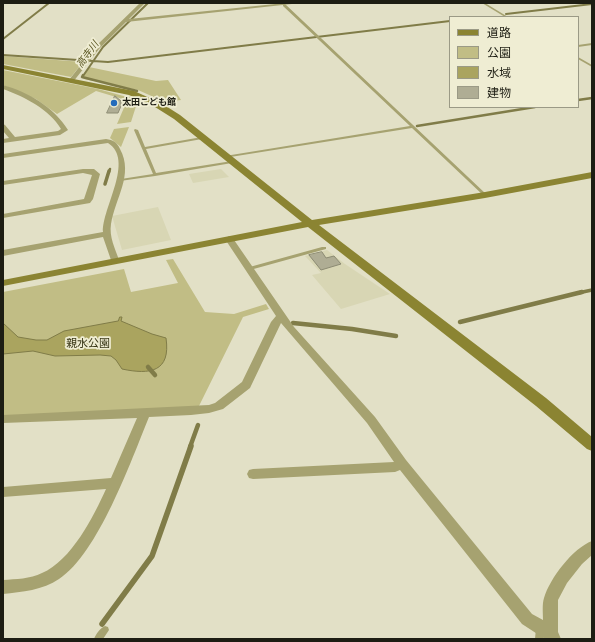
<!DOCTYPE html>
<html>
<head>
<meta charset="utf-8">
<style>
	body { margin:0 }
	#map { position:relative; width:595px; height:642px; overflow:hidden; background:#e2e0c6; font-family:"Nunito Sans","Noto Sans JP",sans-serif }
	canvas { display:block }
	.frame { position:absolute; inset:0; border:4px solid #1d1d13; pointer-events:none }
	.legend { position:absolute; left:449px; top:16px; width:130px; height:92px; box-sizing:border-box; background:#efedd3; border:1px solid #9b9a86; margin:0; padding:5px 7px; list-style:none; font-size:12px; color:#1d1d13 }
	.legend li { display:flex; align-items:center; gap:8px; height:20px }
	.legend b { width:20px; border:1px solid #9b9a86 }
</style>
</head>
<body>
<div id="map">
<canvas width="595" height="642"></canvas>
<div class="frame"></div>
<ul class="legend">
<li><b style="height:5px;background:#8b8432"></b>道路</li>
<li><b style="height:11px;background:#c1bd85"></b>公園</li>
<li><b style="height:11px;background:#aaa45f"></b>水域</li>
<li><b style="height:11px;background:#afad94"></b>建物</li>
</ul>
</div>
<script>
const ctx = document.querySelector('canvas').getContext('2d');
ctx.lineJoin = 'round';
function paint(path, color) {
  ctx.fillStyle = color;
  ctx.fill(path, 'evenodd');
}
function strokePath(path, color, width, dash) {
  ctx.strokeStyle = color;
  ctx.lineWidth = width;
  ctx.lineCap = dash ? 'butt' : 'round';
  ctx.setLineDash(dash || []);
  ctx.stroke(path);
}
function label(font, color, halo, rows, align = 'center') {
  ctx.font = font + ' "Nunito Sans","Noto Sans JP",sans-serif';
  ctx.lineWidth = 3.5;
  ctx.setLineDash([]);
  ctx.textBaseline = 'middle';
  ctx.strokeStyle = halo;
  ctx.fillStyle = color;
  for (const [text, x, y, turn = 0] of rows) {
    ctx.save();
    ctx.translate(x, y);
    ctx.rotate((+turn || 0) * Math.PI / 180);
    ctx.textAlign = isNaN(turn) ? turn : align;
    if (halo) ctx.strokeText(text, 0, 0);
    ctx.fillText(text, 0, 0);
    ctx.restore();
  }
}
const built = new Path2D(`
	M 221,169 L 229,177 L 193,183 L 189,174 Z
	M 158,207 L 171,240 L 122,250 L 112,216 Z
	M 327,250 L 345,264 L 390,294 L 341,309 L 312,275 L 321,273 L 305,256 Z`);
const green = new Path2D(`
	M 3,56 L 83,62 L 71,77 L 3,64 Z
	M 89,67 L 156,81 L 168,80 L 181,100 L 165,102 L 138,90 L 84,79 L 82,76 Z
	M 3,70 L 98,89 L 138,100 L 131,122 L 117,124 L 126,103 L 126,100 L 96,91 L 57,114 L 36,99 L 3,85 Z
	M 129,127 L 121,147 L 110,138 L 114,129 Z
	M 173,259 L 205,312 L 234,314 L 266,304 L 269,309 L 243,317 L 198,408 L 3,416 L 3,292 L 124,269 L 131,292 L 178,283 L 166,260 Z`);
const water = new Path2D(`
	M 120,317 L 122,317 L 121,321 L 152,334 L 166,338 C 171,372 150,375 122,369 L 116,360 L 111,356 L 100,355 L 55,356 L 33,351 L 3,354 L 3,323 L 18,337 L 36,340 L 47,340 L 64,331 L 118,321 Z`);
const streamFar4 = new Path2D(`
	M 506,14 L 592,4
	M 3,39 L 49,3
	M 3,55 L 108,62 L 450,21
	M 83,76 L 103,47 L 148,3`);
const streamFar3 = new Path2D(`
	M 83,75 L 82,77 L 137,91
	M 578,100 L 592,98
	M 417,126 L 535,107
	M 109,172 L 110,169`);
const streamFar2 = new Path2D(`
	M 105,184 L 109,171
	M 578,293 L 592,290`);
const streamFar1 = new Path2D(`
	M 460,322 L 582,292
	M 293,323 L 352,329 L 396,336
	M 148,367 L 155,375
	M 190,447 L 198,425`);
const stream = new Path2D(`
	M 102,624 L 152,556 L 191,446`);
const building = new Path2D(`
	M 115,96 L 121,101 L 121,106 L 118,113 L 107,113 Z
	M 322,252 L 326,258 L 334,256 L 341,264 L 321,270 L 309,255 Z`);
const lane = new Path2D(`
	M 482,3 L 485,3 L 508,17 L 505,17 Z
	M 283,4 L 285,4 L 486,194 L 486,196 L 484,196 L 412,128 L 224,158 L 224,156 L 225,156 L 410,126 L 283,6 Z
	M 592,43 L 592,45 L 578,47 L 578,45 Z
	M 578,57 L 592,65 L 592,67 L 578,59 Z
	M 135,129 L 138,130 L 145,147 L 202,137 L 204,138 L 202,139 L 146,149 L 156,173 L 232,161 L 234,162 L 232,163 L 155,176 L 120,181 L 120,179 L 121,179 L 153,174 L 134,130 Z
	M 322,247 L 326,247 L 326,249 L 250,270 L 248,270 L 246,269 L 246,268 Z
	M 540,624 L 543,625 L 544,628 L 543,639 L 535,639 L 536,628 L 537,625 Z
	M 105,626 L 108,627 L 109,630 L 103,639 L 94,639 C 96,634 100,628 105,626 Z`);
const street = new Path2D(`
	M 140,3 L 145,3 L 129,19 L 285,3 L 301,3 L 126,22 L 99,49 L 73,82 L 69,82 L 69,80 L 95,47 Z
	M 3,85 C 28,92 54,107 68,130 L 60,135 L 3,143 L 3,139 L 9,138 L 3,131 L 3,124 L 5,125 L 15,137 L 58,131 L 61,129 C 49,109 25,97 3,89 Z
	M 106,139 C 113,140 117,142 120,149 C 134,175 115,198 111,224 C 109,237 115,248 119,260 L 118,262 L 112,262 L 111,260 L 103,237 L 3,256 L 3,250 L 103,232 C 102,208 135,160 108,143 L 3,158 L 3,154 Z
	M 83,169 L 94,169 L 100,174 L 93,199 L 90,203 L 3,218 L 3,214 L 84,199 L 92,175 L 83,173 L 3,185 L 3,181 Z
	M 229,236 L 232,237 L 294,327 L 375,417 L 406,460 L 532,614 L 543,620 C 543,613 542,604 544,598 C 550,578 573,548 592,541 L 592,555 L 582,564 L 567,583 L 558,600 L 558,632 L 561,639 L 545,639 L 522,624 L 400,470 L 395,472 L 253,479 L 249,478 L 247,474 L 249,470 L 253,469 L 394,462 L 367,423 L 281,323 L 250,388 L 223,409 L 209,413 L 191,415 L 149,417 C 131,461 98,554 59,579 C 43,590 22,592 3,594 L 3,580 C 16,579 30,579 42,573 C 71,561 94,516 106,489 L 3,497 L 3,487 L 111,478 L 137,418 L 3,423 L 3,415 L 209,405 L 215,403 L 242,382 L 271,322 L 276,316 L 225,239 Z`);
const secondary = new Path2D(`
	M 3,65 L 134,91 L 161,103 L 180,115 L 312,220 L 485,192 L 592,172 L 592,178 L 485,198 L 319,225 L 546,398 L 592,437 L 592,451 L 587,449 L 536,406 L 308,227 L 3,286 L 3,280 L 302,222 L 174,119 L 155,107 L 129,95 L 3,69 Z`);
const markers = [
	[114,103,4,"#246bbb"]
];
const farPoinames = [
	["太田こども館",122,103]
];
const farWaternames = [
	["高寺川",88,55,-54]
];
const parkNames = [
	["親水公園",88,344]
];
paint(built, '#d8d6b4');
paint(green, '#c1bd85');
paint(water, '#aaa45f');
strokePath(water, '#807c48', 1);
strokePath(streamFar4, '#807c48', 2);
strokePath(streamFar3, '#807c48', 2.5);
strokePath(streamFar2, '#807c48', 3.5);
strokePath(streamFar1, '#807c48', 4.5);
strokePath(stream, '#807c48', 5.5);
paint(building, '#afad94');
strokePath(building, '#8c8b73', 1);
paint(lane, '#a6a270');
paint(street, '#a6a270');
paint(secondary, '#8b8432');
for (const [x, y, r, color] of markers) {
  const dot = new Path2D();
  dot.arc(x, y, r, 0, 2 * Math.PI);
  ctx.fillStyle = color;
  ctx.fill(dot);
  strokePath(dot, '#efedd3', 1.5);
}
label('bold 9px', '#1d1d13', '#efedd3', farPoinames, 'left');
label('italic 10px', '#595520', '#efedd3', farWaternames);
label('11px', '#383616', '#efedd3', parkNames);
</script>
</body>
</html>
